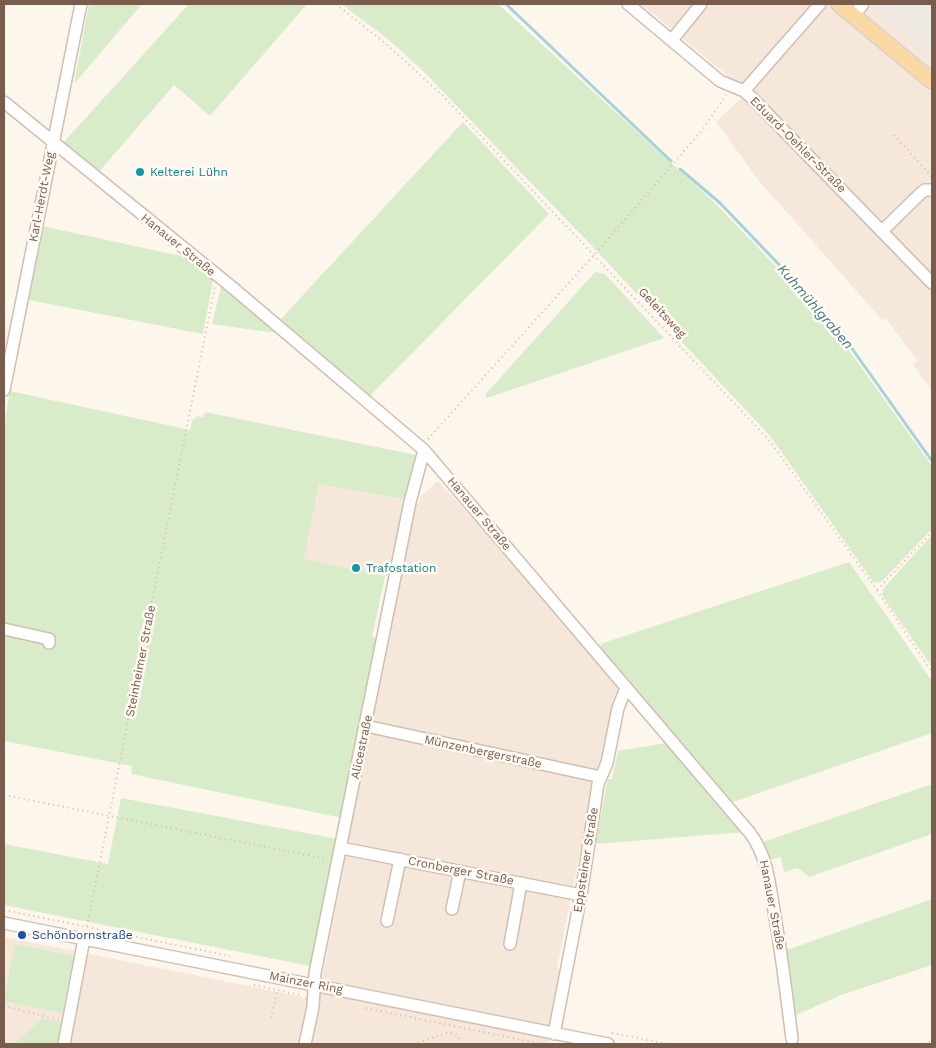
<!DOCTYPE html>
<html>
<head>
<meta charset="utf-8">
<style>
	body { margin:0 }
	#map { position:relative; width:936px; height:1048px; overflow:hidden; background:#fdf6ec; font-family:"Work Sans",sans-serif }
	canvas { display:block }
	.frame { position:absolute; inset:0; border:5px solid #7a5c4d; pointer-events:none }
</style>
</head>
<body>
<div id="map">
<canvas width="936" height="1048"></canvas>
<div class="frame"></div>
</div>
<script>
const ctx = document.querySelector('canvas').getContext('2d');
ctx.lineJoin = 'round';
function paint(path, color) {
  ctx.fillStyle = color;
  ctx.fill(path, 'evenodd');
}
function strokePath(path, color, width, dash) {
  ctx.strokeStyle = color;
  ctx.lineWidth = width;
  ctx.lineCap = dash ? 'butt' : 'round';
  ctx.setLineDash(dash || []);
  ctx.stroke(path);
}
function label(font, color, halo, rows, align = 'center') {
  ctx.font = font + ' "Work Sans",sans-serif';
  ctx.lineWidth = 5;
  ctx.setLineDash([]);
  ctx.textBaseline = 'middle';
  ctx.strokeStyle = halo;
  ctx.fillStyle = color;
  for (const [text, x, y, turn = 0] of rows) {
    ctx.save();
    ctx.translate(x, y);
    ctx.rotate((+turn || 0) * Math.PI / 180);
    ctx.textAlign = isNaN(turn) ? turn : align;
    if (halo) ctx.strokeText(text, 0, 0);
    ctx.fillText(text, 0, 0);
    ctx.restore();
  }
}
const residential = new Path2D(`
	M 641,4 L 871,4 L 932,55 L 932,391 L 913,365 L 917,360 L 886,319 L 883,321 L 760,182 L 716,122 L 747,92 Z
	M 438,481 L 516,565 L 619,683 L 604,763 L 596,771 L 557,968 L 561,971 L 557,1003 L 548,1044 L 4,1044 L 4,937 L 318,1000 L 399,579 L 304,559 L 319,484 L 419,503 L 420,497 Z`);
const industrial = new Path2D(`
	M 871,4 L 932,4 L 932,55 L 897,26 Z`);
const green = new Path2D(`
	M 89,4 L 142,4 L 74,84 Z
	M 189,4 L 307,4 L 210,116 L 174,85 L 98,173 L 63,143 Z
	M 341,4 L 498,4 L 718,206 L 807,299 L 845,345 L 932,466 L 932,529 L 882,581 L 874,583 L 771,437 L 593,247 L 421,69 L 388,39 Z
	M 463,122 L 549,214 L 368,398 L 279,321 Z
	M 42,226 L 190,258 L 213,280 L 203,334 L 29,300 Z
	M 595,272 L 605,274 L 664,338 L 487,398 L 485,395 Z
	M 221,287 L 227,289 L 282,334 L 212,324 Z
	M 10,391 L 190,430 L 192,420 L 198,416 L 203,418 L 205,412 L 416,455 L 406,500 L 319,484 L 304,559 L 385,576 L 372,637 L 379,639 L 342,818 L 131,774 L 132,766 L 4,741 L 4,425 Z
	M 932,535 L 932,667 L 882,595 L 883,589 Z
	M 849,562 L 932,681 L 932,733 L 736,801 L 720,803 L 745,832 L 595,844 L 608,779 L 612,779 L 618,751 L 673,742 L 597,649 L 603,643 Z
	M 932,784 L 932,834 L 809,877 L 798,868 L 784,872 L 781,857 L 770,860 L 763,842 Z
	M 121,798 L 338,839 L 310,966 L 4,905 L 4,844 L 108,864 Z
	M 932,899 L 932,965 L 841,995 L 794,1016 L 784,951 Z
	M 15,944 L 74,956 L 62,1013 L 4,1001 Z
	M 43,1018 L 62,1023 L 58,1044 L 14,1044 Z`);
const stream = new Path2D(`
	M 506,4 L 671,161
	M 680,169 L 720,203 L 811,298 L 848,343 L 932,461`);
const path = new Path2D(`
	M 336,4 L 385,43 L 442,95 L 769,440 L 877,590 L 932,672
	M 894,135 L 932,177
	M 428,439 L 595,254 L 703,129 L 726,95
	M 877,590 L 932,532
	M 4,795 L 327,859
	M 4,910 L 230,956
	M 87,926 L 215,286
	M 254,985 L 300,995
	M 4,1006 L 59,1020
	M 366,1008 L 542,1044
	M 271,1018 L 277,991
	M 612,1033 L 668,1044
	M 413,1044 L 450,1032 L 457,1035 L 461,1044
	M 924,1044 L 932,1041`);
const minor = new Path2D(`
	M 628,4 L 720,81 L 744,91 L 752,98 L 932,283
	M 853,16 L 863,4
	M 672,40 L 701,4
	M 744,91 L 820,4
	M 4,102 L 233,288 L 424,450 L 750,833 C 768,857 770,887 775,917 C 782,957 787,998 792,1039
	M 882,231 L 921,193 L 925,190 L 932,190
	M 4,390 L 81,4
	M 4,629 L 49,639 L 49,643
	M 366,726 L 601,777
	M 341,848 L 581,895
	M 452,909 L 460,871
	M 387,921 L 400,859
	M 4,923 L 608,1044
	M 510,944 L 521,883
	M 554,1034 L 581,895 L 598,784 L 607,763 L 618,708 L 626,688
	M 64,1044 L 84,939
	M 305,1044 L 313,1007 L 315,973 L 410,502 L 424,450`);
const major = new Path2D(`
	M 839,4 L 932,81`);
const markers = [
	[140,172,5,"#0f9aa8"],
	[356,568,5,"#0f9aa8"],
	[22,935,5,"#1a4fb4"]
];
const streetNames = [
	["Eduard-Oehler-Straße",798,145,45],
	["Karl-Herdt-Weg",42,197,-79],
	["Hanauer Straße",178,245,39],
	["Geleitsweg",662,313,47],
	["Hanauer Straße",479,514,50],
	["Steinheimer Straße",141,661,-79],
	["Alicestraße",362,747,-78],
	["Münzenbergerstraße",483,752,12],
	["Eppsteiner Straße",586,860,-81],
	["Cronberger Straße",461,871,11],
	["Hanauer Straße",772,905,79],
	["Mainzer Ring",306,983,11]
];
const cultureNames = [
	["Kelterei Lühn",150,172],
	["Trafostation",366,568]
];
const transitNames = [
	["Schönbornstraße",32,935]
];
const waterNames = [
	["Kuhmühlgraben",815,307,49]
];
paint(residential, '#f5e8da');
paint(industrial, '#efe9e4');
paint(green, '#d8ecc9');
strokePath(stream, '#a5d3da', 3);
strokePath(minor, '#d1beb0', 14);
strokePath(major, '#dad1cd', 18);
strokePath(path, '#d9b8a5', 2, [1, 4]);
strokePath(minor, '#fff', 11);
strokePath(major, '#fbd9a5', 15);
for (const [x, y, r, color] of markers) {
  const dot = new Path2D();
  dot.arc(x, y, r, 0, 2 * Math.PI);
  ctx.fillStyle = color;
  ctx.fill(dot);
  strokePath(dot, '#fffaf3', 2);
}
label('12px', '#7a5c4d', '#fffaf3', streetNames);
label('12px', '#0d838f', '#fffaf3', cultureNames, 'left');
label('12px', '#164399', '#fffaf3', transitNames, 'left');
label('italic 14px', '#437c86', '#fffaf3', waterNames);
</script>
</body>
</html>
